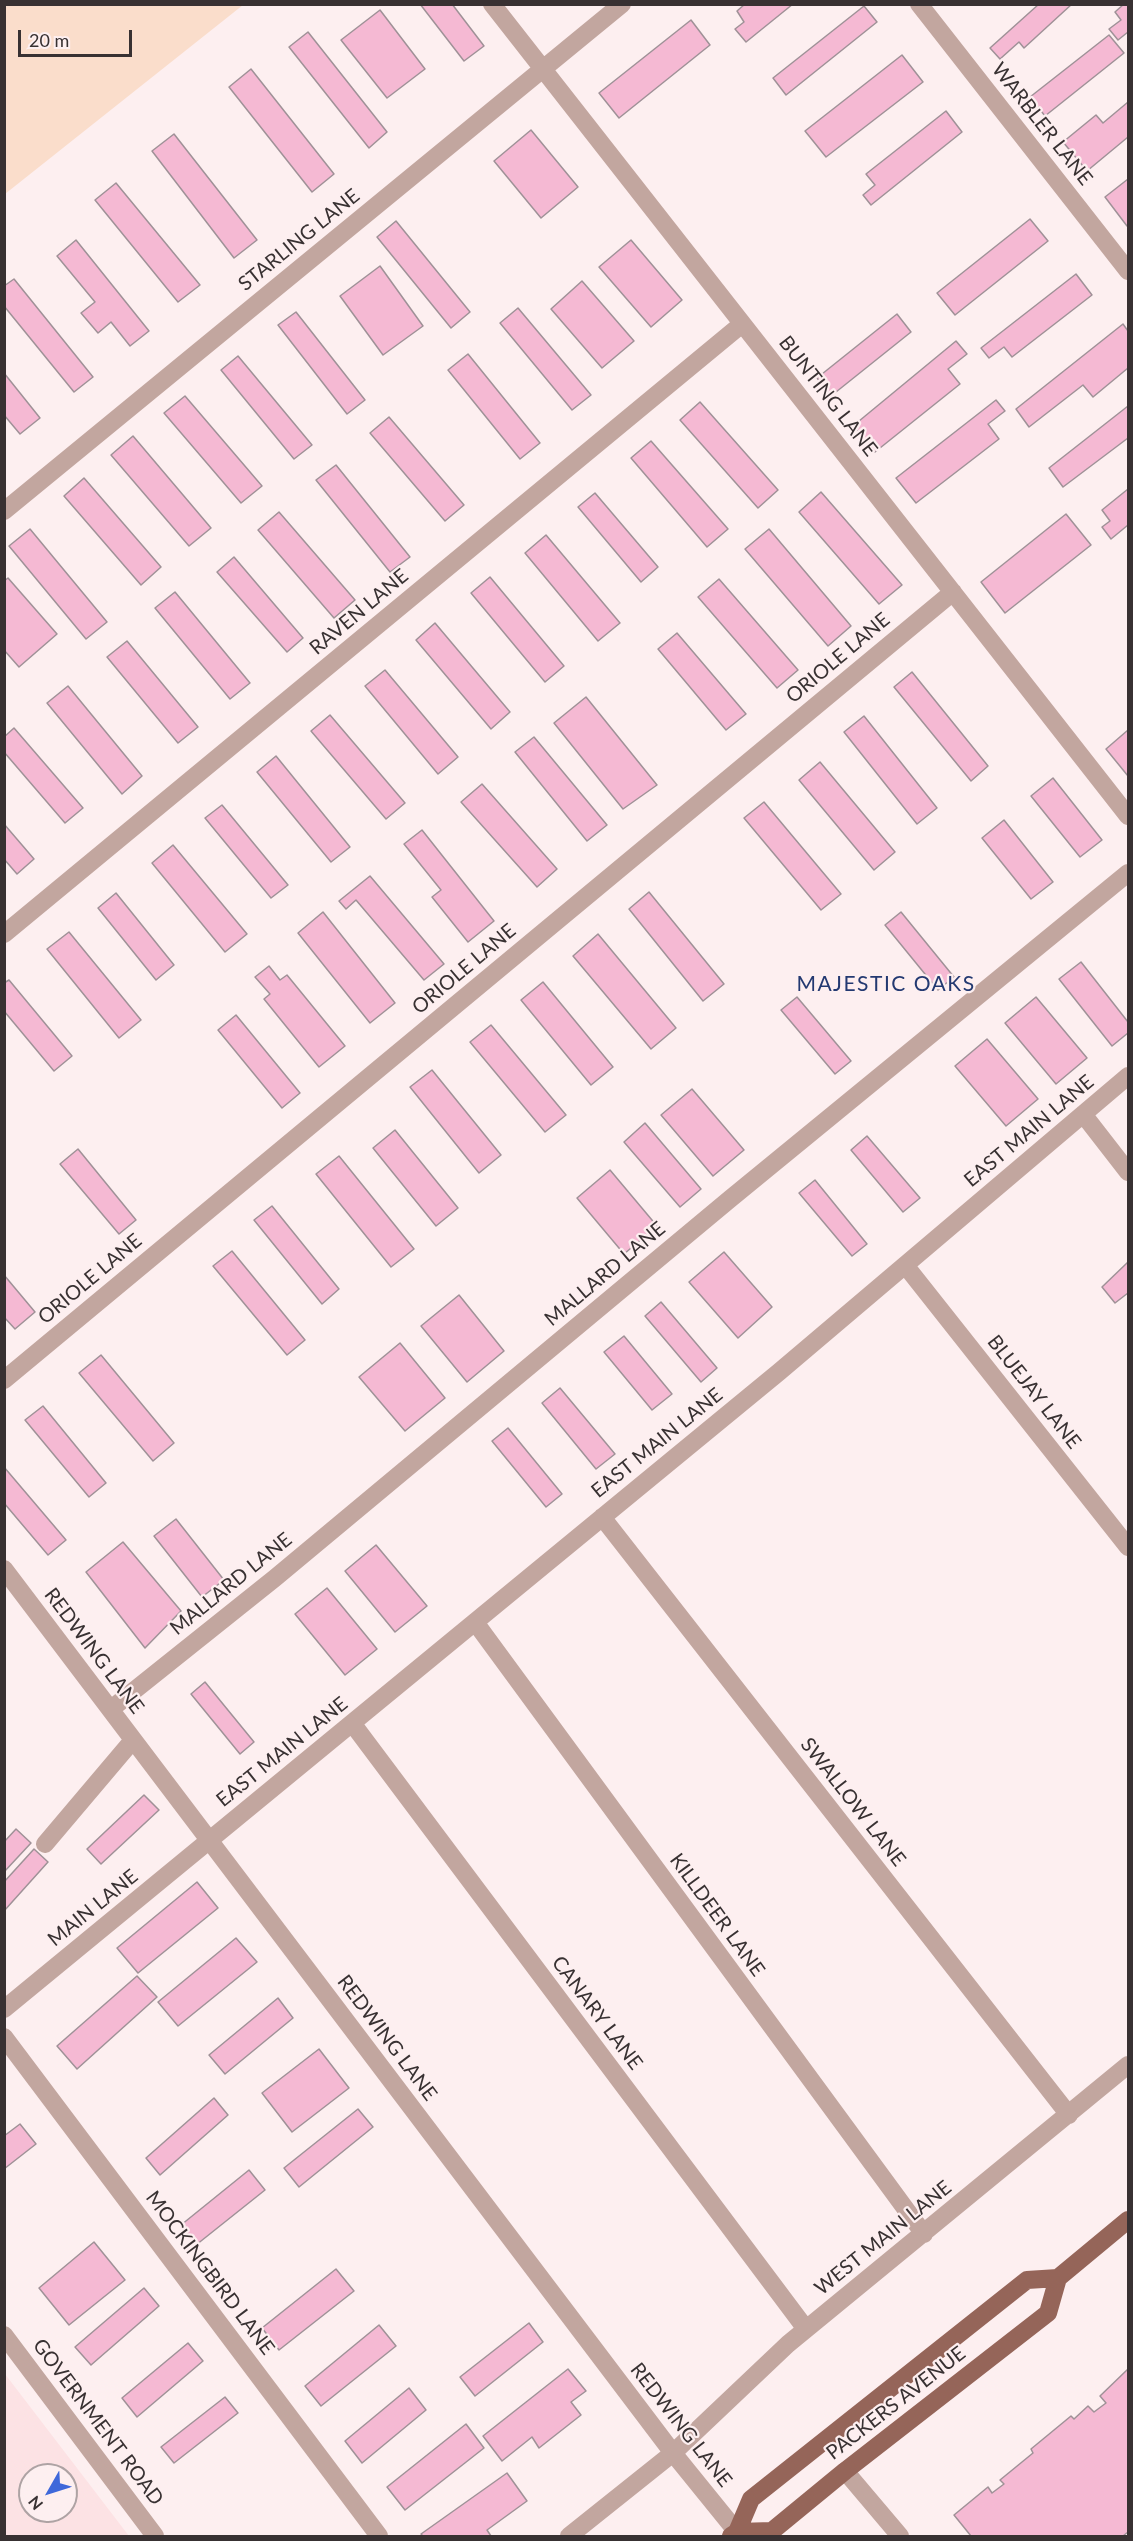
<!DOCTYPE html>
<html>
<head>
<meta charset="utf-8">
<style>
	body { margin:0 }
	#map { position:relative; width:1133px; height:2541px; overflow:hidden; background:#fdeff0; font-family:Lato,sans-serif }
	canvas { display:block }
	.frame { position:absolute; inset:0; border:6px solid #383132; pointer-events:none }
	.north { position:absolute; left:18px; top:2463px; width:60px; height:60px; box-sizing:border-box; background:#fdeff0; border:2px solid #aea3a4; border-radius:50%; rotate:231deg; font-size:16px; font-weight:700; line-height:24px; text-align:center; color:#383132 }
	.north::after { content:''; display:block; margin:auto; width:21px; height:27px; background:#3f68da; clip-path:polygon(50% 0,100% 100%,50% 72%,0 100%) }
	.scale { position:absolute; left:18px; top:30px; width:114px; height:27px; box-sizing:border-box; border:3px solid #383132; border-top:0; padding-left:8px; font-size:18px; line-height:21px; white-space:nowrap; color:#383132; -webkit-text-stroke:4px #fdeff0; paint-order:stroke }
</style>
</head>
<body>
<div id="map">
<canvas width="1133" height="2541"></canvas>
<div class="frame"></div>
<div class="north">N</div>
<div class="scale">20 m</div>
</div>
<script>
const ctx = document.querySelector('canvas').getContext('2d');
ctx.lineJoin = 'round';
function paint(path, color) {
  ctx.fillStyle = color;
  ctx.fill(path, 'evenodd');
}
function strokePath(path, color, width, dash) {
  ctx.strokeStyle = color;
  ctx.lineWidth = width;
  ctx.lineCap = dash ? 'butt' : 'round';
  ctx.setLineDash(dash || []);
  ctx.stroke(path);
}
function label(font, color, halo, rows, align = 'center') {
  ctx.font = font + ' Lato,sans-serif';
  ctx.lineWidth = 4.5;
  ctx.setLineDash([]);
  ctx.textBaseline = 'middle';
  ctx.strokeStyle = halo;
  ctx.fillStyle = color;
  for (const [text, x, y, turn = 0] of rows) {
    ctx.save();
    ctx.translate(x, y);
    ctx.rotate((+turn || 0) * Math.PI / 180);
    ctx.textAlign = isNaN(turn) ? turn : align;
    if (halo) ctx.strokeText(text, 0, 0);
    ctx.fillText(text, 0, 0);
    ctx.restore();
  }
}
const built = new Path2D(`
	M 5,2374 L 129,2536 L 5,2536 ZM 30,2475 L 66,2475 L 66,2511 L 30,2511 Z`);
const green = new Path2D(`
	M 5,4 L 243,4 L 243,5 L 5,194 Z`);
const building = new Path2D(`
	M 420,4 L 452,4 L 484,46 L 464,61 Z
	M 745,4 L 793,4 L 746,42 L 735,29 L 744,22 L 737,11 Z
	M 1039,4 L 1072,4 L 1024,48 L 1019,42 L 1000,59 L 990,48 Z
	M 1124,4 L 1128,4 L 1128,32 L 1118,40 L 1109,29 L 1121,20 L 1115,12 Z
	M 864,6 L 877,22 L 786,95 L 773,78 Z
	M 380,10 L 425,69 L 387,98 L 341,40 Z
	M 691,20 L 710,45 L 619,118 L 599,93 Z
	M 308,32 L 387,132 L 369,148 L 289,47 Z
	M 1109,35 L 1124,53 L 1045,116 L 1030,97 Z
	M 902,55 L 923,82 L 826,157 L 805,131 Z
	M 251,69 L 334,174 L 312,192 L 229,87 Z
	M 1128,102 L 1128,137 L 1087,171 L 1063,142 L 1096,115 L 1103,123 Z
	M 946,111 L 962,132 L 871,205 L 863,195 L 875,185 L 866,174 Z
	M 531,130 L 578,187 L 541,218 L 494,161 Z
	M 174,134 L 257,240 L 234,258 L 152,151 Z
	M 1128,179 L 1128,225 L 1127,226 L 1105,197 Z
	M 116,183 L 200,285 L 178,302 L 95,200 Z
	M 1030,219 L 1048,241 L 955,315 L 937,293 Z
	M 396,221 L 470,312 L 451,328 L 377,237 Z
	M 76,240 L 149,331 L 130,346 L 111,322 L 98,333 L 81,313 L 95,302 L 57,256 Z
	M 631,240 L 682,300 L 651,327 L 599,267 Z
	M 380,266 L 423,326 L 383,355 L 340,296 Z
	M 1076,274 L 1092,295 L 1012,357 L 1004,347 L 989,358 L 981,348 Z
	M 14,279 L 93,377 L 74,392 L 4,306 L 4,286 Z
	M 582,281 L 634,341 L 602,368 L 551,309 Z
	M 518,308 L 591,395 L 572,410 L 500,323 Z
	M 296,312 L 365,400 L 347,414 L 278,325 Z
	M 897,314 L 911,332 L 831,396 L 817,378 Z
	M 1123,324 L 1128,331 L 1128,368 L 1093,397 L 1083,385 L 1029,427 L 1016,409 Z
	M 956,341 L 967,354 L 948,369 L 960,384 L 875,452 L 853,426 Z
	M 468,354 L 540,443 L 520,459 L 448,370 Z
	M 238,356 L 312,445 L 294,459 L 221,370 Z
	M 4,373 L 40,418 L 20,434 L 4,415 Z
	M 185,396 L 262,486 L 241,503 L 164,413 Z
	M 996,400 L 1005,411 L 988,424 L 999,439 L 916,503 L 896,478 Z
	M 700,402 L 778,490 L 758,508 L 680,420 Z
	M 1128,406 L 1128,438 L 1063,487 L 1049,468 Z
	M 389,417 L 464,505 L 445,521 L 370,433 Z
	M 133,436 L 211,528 L 189,546 L 111,455 Z
	M 651,441 L 728,529 L 707,547 L 631,458 Z
	M 336,465 L 410,557 L 390,572 L 316,480 Z
	M 84,478 L 161,567 L 141,585 L 64,496 Z
	M 1128,489 L 1128,525 L 1111,539 L 1102,527 L 1110,521 L 1102,510 Z
	M 821,492 L 902,585 L 879,604 L 799,512 Z
	M 595,493 L 658,567 L 641,582 L 578,507 Z
	M 279,512 L 355,600 L 334,618 L 258,530 Z
	M 1066,514 L 1091,545 L 1005,613 L 981,582 Z
	M 30,529 L 107,622 L 86,639 L 9,546 Z
	M 769,529 L 851,626 L 828,646 L 745,549 Z
	M 546,535 L 620,623 L 598,641 L 525,553 Z
	M 234,557 L 303,638 L 287,652 L 217,572 Z
	M 490,577 L 564,666 L 545,682 L 471,593 Z
	M 8,578 L 57,634 L 19,667 L 4,650 L 4,581 Z
	M 719,579 L 798,670 L 777,688 L 698,597 Z
	M 175,592 L 250,683 L 230,699 L 155,608 Z
	M 435,623 L 510,712 L 491,729 L 416,640 Z
	M 677,633 L 746,714 L 726,730 L 658,649 Z
	M 127,641 L 198,727 L 178,743 L 107,657 Z
	M 385,670 L 458,757 L 438,774 L 365,686 Z
	M 912,672 L 988,766 L 971,781 L 894,687 Z
	M 68,686 L 142,776 L 122,794 L 47,703 Z
	M 586,697 L 657,785 L 623,809 L 554,723 Z
	M 330,715 L 405,803 L 386,819 L 311,731 Z
	M 864,716 L 937,808 L 917,824 L 844,732 Z
	M 14,728 L 83,808 L 65,823 L 4,752 L 4,737 Z
	M 1128,730 L 1128,776 L 1106,749 Z
	M 534,737 L 607,825 L 587,841 L 515,752 Z
	M 276,756 L 350,847 L 331,862 L 257,772 Z
	M 820,762 L 895,852 L 874,870 L 799,780 Z
	M 1053,778 L 1102,840 L 1080,857 L 1031,796 Z
	M 482,784 L 557,869 L 537,887 L 461,802 Z
	M 764,802 L 841,894 L 821,910 L 744,818 Z
	M 222,805 L 288,885 L 271,898 L 205,818 Z
	M 1004,820 L 1053,882 L 1031,899 L 982,838 Z
	M 4,824 L 34,859 L 17,874 L 4,859 Z
	M 422,830 L 494,921 L 468,942 L 432,897 L 441,890 L 404,844 Z
	M 173,845 L 247,934 L 225,952 L 152,863 Z
	M 370,876 L 444,964 L 424,980 L 356,900 L 346,909 L 339,901 Z
	M 649,892 L 724,984 L 703,1001 L 629,909 Z
	M 116,893 L 174,965 L 156,980 L 98,908 Z
	M 323,912 L 395,1003 L 370,1023 L 298,933 Z
	M 901,912 L 954,977 L 938,990 L 885,925 Z
	M 69,932 L 141,1020 L 119,1038 L 47,949 Z
	M 598,934 L 676,1028 L 651,1049 L 573,956 Z
	M 1081,962 L 1128,1022 L 1128,1033 L 1112,1046 L 1059,979 Z
	M 269,966 L 280,980 L 287,975 L 345,1046 L 319,1067 L 264,999 L 270,994 L 255,977 Z
	M 9,980 L 72,1056 L 54,1071 L 4,1011 L 4,983 Z
	M 543,982 L 613,1067 L 591,1085 L 521,1000 Z
	M 797,997 L 851,1061 L 835,1074 L 781,1010 Z
	M 1036,997 L 1087,1058 L 1056,1084 L 1005,1023 Z
	M 236,1015 L 300,1093 L 282,1108 L 218,1030 Z
	M 491,1025 L 566,1115 L 545,1132 L 470,1042 Z
	M 987,1039 L 1038,1099 L 1006,1126 L 955,1066 Z
	M 432,1070 L 501,1155 L 479,1173 L 410,1087 Z
	M 692,1089 L 744,1150 L 713,1176 L 661,1115 Z
	M 645,1123 L 701,1189 L 680,1207 L 624,1142 Z
	M 395,1130 L 458,1208 L 436,1226 L 373,1148 Z
	M 867,1136 L 920,1198 L 903,1212 L 851,1150 Z
	M 78,1149 L 136,1220 L 119,1234 L 60,1164 Z
	M 339,1156 L 414,1249 L 391,1267 L 316,1174 Z
	M 610,1170 L 657,1226 L 624,1254 L 577,1198 Z
	M 815,1180 L 867,1244 L 852,1256 L 799,1193 Z
	M 272,1206 L 339,1289 L 322,1304 L 254,1220 Z
	M 232,1251 L 305,1340 L 287,1355 L 213,1266 Z
	M 724,1252 L 772,1307 L 738,1338 L 689,1282 Z
	M 1128,1262 L 1128,1293 L 1115,1303 L 1102,1287 Z
	M 4,1275 L 35,1312 L 15,1329 L 4,1317 Z
	M 459,1295 L 504,1351 L 467,1382 L 421,1326 Z
	M 661,1302 L 717,1368 L 701,1382 L 645,1316 Z
	M 624,1336 L 672,1394 L 652,1410 L 604,1352 Z
	M 400,1343 L 445,1398 L 405,1431 L 359,1377 Z
	M 101,1355 L 174,1443 L 153,1461 L 79,1373 Z
	M 560,1388 L 615,1454 L 596,1469 L 542,1403 Z
	M 43,1406 L 106,1483 L 89,1497 L 25,1420 Z
	M 508,1428 L 562,1494 L 546,1507 L 492,1441 Z
	M 4,1467 L 66,1540 L 48,1555 L 4,1503 Z
	M 176,1519 L 224,1580 L 202,1597 L 154,1536 Z
	M 123,1542 L 181,1611 L 145,1648 L 86,1572 Z
	M 376,1545 L 427,1606 L 395,1632 L 345,1571 Z
	M 327,1588 L 377,1649 L 345,1675 L 295,1614 Z
	M 205,1682 L 254,1742 L 240,1754 L 191,1694 Z
	M 144,1795 L 159,1810 L 101,1864 L 87,1849 Z
	M 16,1829 L 31,1843 L 4,1872 L 4,1842 Z
	M 34,1849 L 48,1862 L 4,1911 L 4,1882 Z
	M 197,1882 L 218,1908 L 138,1973 L 117,1948 Z
	M 236,1938 L 257,1962 L 178,2026 L 158,2002 Z
	M 137,1976 L 157,1997 L 77,2069 L 57,2046 Z
	M 278,1998 L 293,2018 L 225,2074 L 209,2055 Z
	M 319,2049 L 349,2088 L 292,2132 L 262,2093 Z
	M 214,2098 L 228,2115 L 160,2175 L 146,2158 Z
	M 358,2109 L 373,2127 L 299,2187 L 284,2168 Z
	M 20,2124 L 36,2144 L 4,2169 L 4,2136 Z
	M 249,2170 L 265,2190 L 196,2245 L 181,2225 Z
	M 94,2242 L 125,2280 L 69,2325 L 39,2288 Z
	M 336,2269 L 354,2291 L 279,2350 L 262,2328 Z
	M 144,2288 L 159,2306 L 91,2365 L 75,2347 Z
	M 529,2323 L 543,2342 L 475,2396 L 460,2377 Z
	M 379,2325 L 396,2346 L 321,2406 L 305,2386 Z
	M 188,2343 L 203,2361 L 137,2417 L 122,2398 Z
	M 568,2369 L 586,2391 L 571,2402 L 581,2415 L 539,2448 L 532,2437 L 502,2461 L 483,2436 Z
	M 1128,2369 L 1128,2532 L 1123,2536 L 971,2536 L 954,2515 L 988,2487 L 992,2493 L 1004,2484 L 1000,2480 L 1033,2453 L 1031,2449 L 1071,2416 L 1074,2419 L 1088,2406 L 1094,2412 L 1106,2403 L 1100,2396 Z
	M 409,2388 L 426,2410 L 362,2463 L 345,2441 Z
	M 225,2397 L 238,2413 L 174,2463 L 161,2447 Z
	M 466,2424 L 484,2448 L 405,2510 L 387,2487 Z
	M 507,2473 L 527,2501 L 487,2530 L 491,2536 L 423,2536 L 421,2534 Z`);
const minor = new Path2D(`
	M 492,4 L 1128,816
	M 919,4 L 1128,271
	M 4,511 L 622,4
	M 4,934 L 742,324
	M 1083,1114 L 1128,1172
	M 905,1265 L 1128,1547
	M 4,1380 L 953,592
	M 602,1517 L 1069,2115
	M 4,1569 L 673,2453 L 737,2532
	M 475,1622 L 924,2234
	M 111,1709 L 275,1578 L 730,1199 L 1128,873
	M 352,1723 L 806,2329
	M 45,1844 L 133,1740
	M 4,2009 L 779,1372 L 1128,1076
	M 4,2037 L 379,2536
	M 4,2335 L 155,2536
	M 845,2471 L 900,2536
	M 569,2536 L 673,2453 L 788,2344 L 1128,2065`);
const major = new Path2D(`
	M 737,2532 L 772,2531 L 845,2471 L 1048,2313 L 1058,2278 L 1128,2220
	M 731,2536 L 737,2532 L 751,2499 L 1027,2280 L 1058,2278`);
const streetNames = [
	["WARBLER LANE",1042,124,52],
	["STARLING LANE",299,240,-39],
	["BUNTING LANE",828,396,52],
	["RAVEN LANE",359,612,-40],
	["ORIOLE LANE",838,658,-40],
	["ORIOLE LANE",464,969,-40],
	["EAST MAIN LANE",1029,1131,-40],
	["MALLARD LANE",605,1274,-40],
	["ORIOLE LANE",90,1279,-40],
	["BLUEJAY LANE",1034,1392,52],
	["EAST MAIN LANE",657,1443,-39],
	["MALLARD LANE",231,1584,-39],
	["REDWING LANE",94,1651,53],
	["EAST MAIN LANE",282,1752,-39],
	["SWALLOW LANE",853,1802,52],
	["MAIN LANE",93,1908,-39],
	["KILLDEER LANE",717,1915,54],
	["CANARY LANE",597,2013,53],
	["REDWING LANE",387,2038,53],
	["WEST MAIN LANE",883,2238,-39],
	["MOCKINGBIRD LANE",210,2273,53],
	["PACKERS AVENUE",896,2403,-38],
	["GOVERNMENT ROAD",98,2422,53],
	["REDWING LANE",681,2425,52]
];
const neighbourhoodNames = [
	["MAJESTIC OAKS",886,984]
];
paint(built, '#fce2e4');
paint(green, '#faddcb');
paint(building, '#f5b9d3');
strokePath(building, '#9f9197', 1.5);
strokePath(minor, '#c2a69f', 18);
strokePath(major, '#956559', 18);
label('20px', '#383132', '#fdeff0', streetNames);
ctx.letterSpacing = '1.5px';
label('21px', '#233971', '#fdeff0', neighbourhoodNames);
ctx.letterSpacing = '0px';
</script>
</body>
</html>
